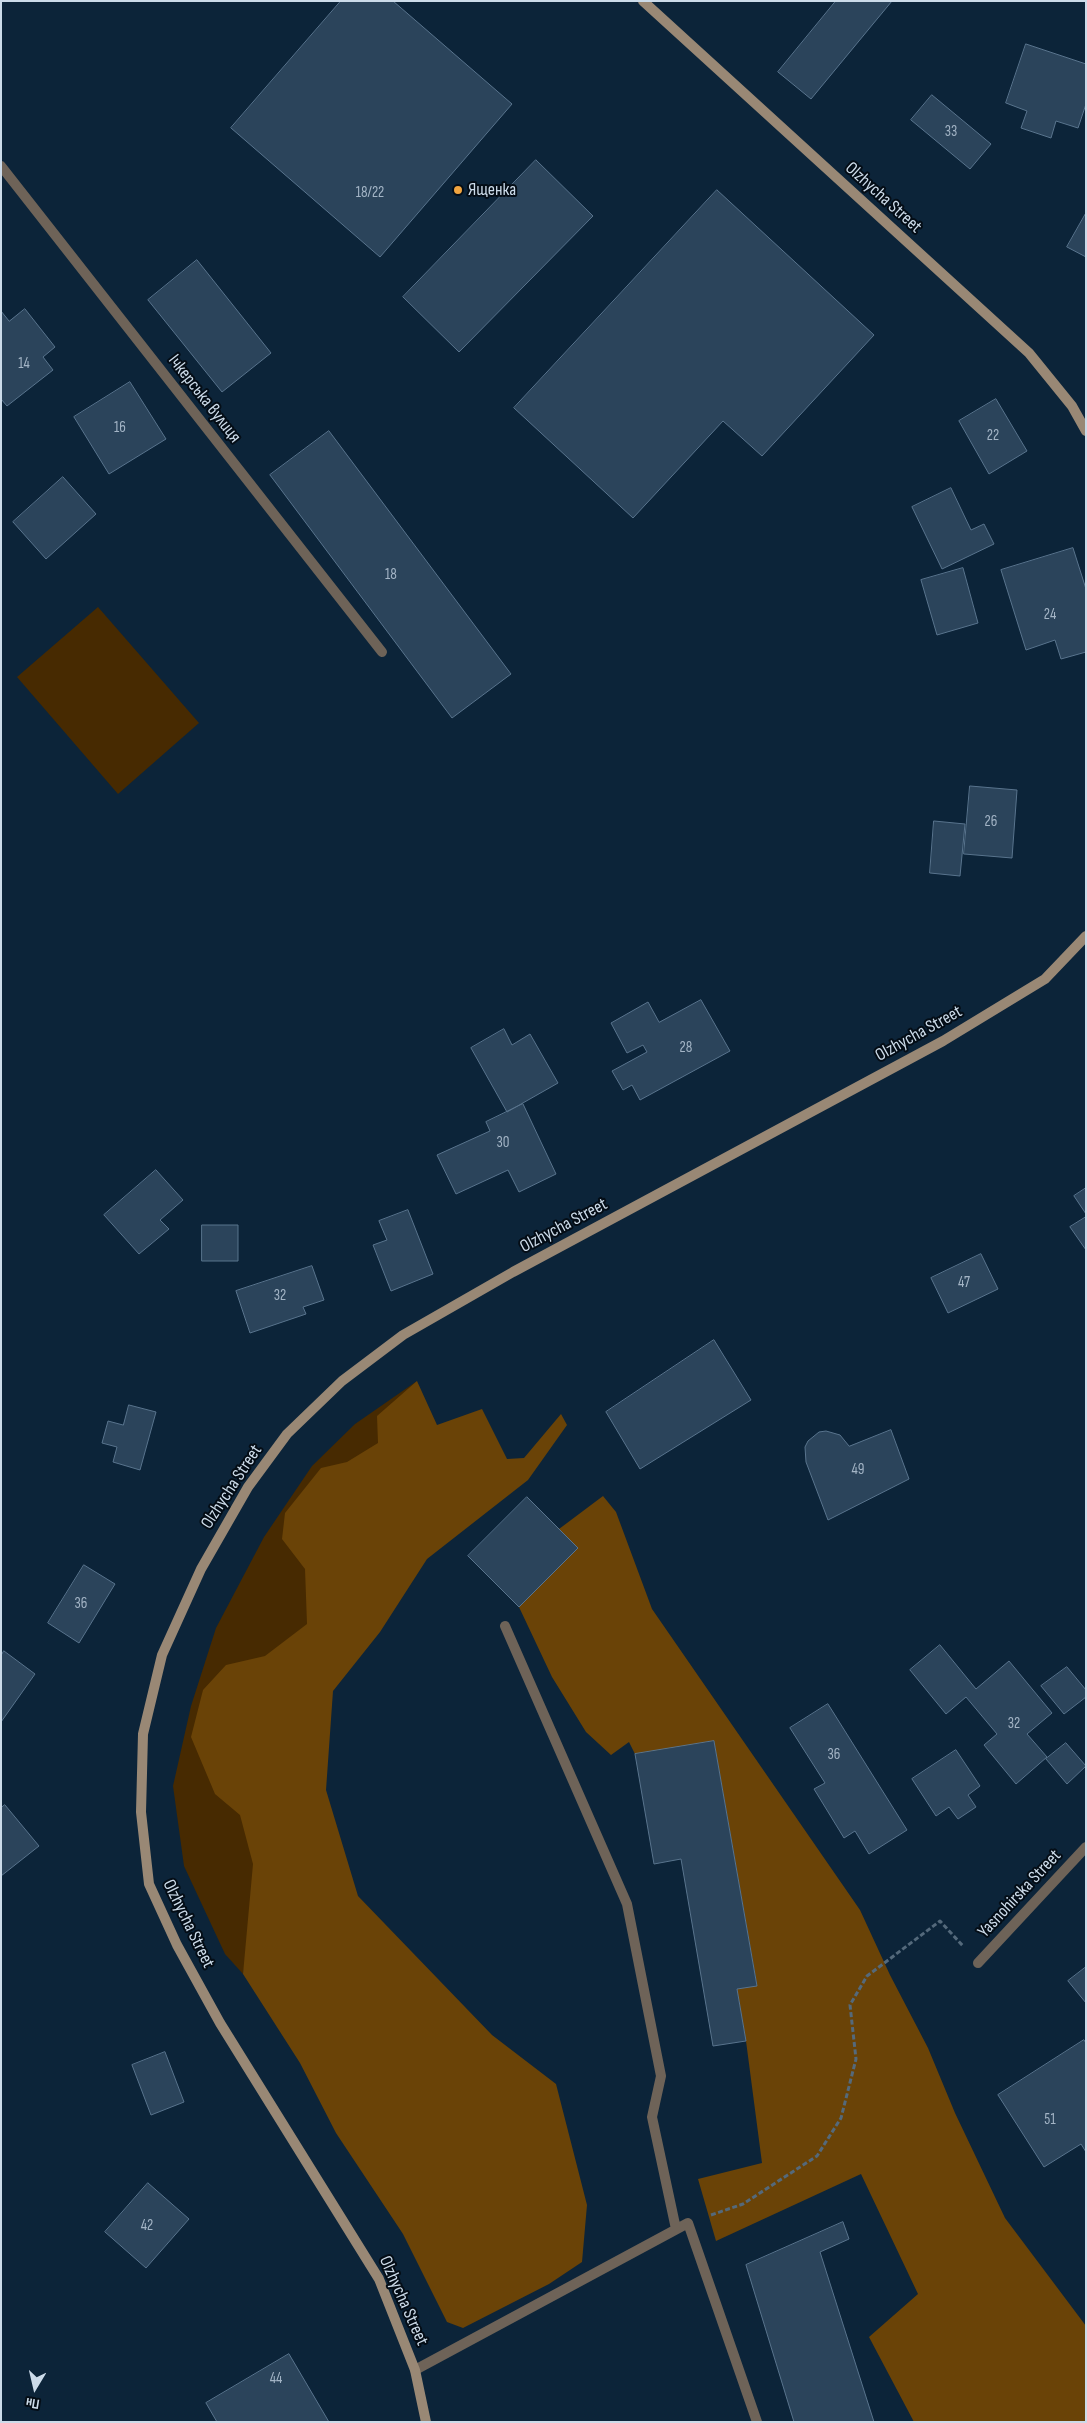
<!DOCTYPE html>
<html>
<head>
<meta charset="utf-8">
<style>
	body { margin:0 }
	#map { position:relative; width:1087px; height:2423px; overflow:hidden; background:#0c2439; font-family:"Sofia Sans Condensed",sans-serif }
	canvas { display:block }
	.frame { position:absolute; inset:0; border:2px solid #ccdbe9; pointer-events:none }
	.north { position:absolute; left:10px; top:2363px; width:50px; height:50px; -webkit-text-stroke:4px #040d16; paint-order:stroke; rotate:189deg; font-size:14px; font-weight:700; line-height:20px; text-align:center; color:#ccdbe9 }
	.north::after { content:''; display:block; margin:auto; width:18px; height:22px; background:#ccdbe9; clip-path:polygon(50% 0,100% 100%,50% 72%,0 100%) }
</style>
</head>
<body>
<div id="map">
<canvas width="1087" height="2423"></canvas>
<div class="frame"></div>
<div class="north">Пн</div>
</div>
<script>
const ctx = document.querySelector('canvas').getContext('2d');
ctx.lineJoin = 'round';
function paint(path, color) {
  ctx.fillStyle = color;
  ctx.fill(path, 'evenodd');
}
function strokePath(path, color, width, dash) {
  ctx.strokeStyle = color;
  ctx.lineWidth = width;
  ctx.lineCap = dash ? 'butt' : 'round';
  ctx.setLineDash(dash || []);
  ctx.stroke(path);
}
function label(font, color, halo, rows, align = 'center') {
  ctx.font = font + ' "Sofia Sans Condensed",sans-serif';
  ctx.lineWidth = 4;
  ctx.setLineDash([]);
  ctx.textBaseline = 'middle';
  ctx.strokeStyle = halo;
  ctx.fillStyle = color;
  for (const [text, x, y, turn = 0] of rows) {
    ctx.save();
    ctx.translate(x, y);
    ctx.rotate((+turn || 0) * Math.PI / 180);
    ctx.textAlign = isNaN(turn) ? turn : align;
    if (halo) ctx.strokeText(text, 0, 0);
    ctx.fillText(text, 0, 0);
    ctx.restore();
  }
}
const green = new Path2D(`
	M 98,607 L 199,723 L 118,794 L 17,677 Z
	M 417,1381 L 292,1696 L 243,1974 L 225,1954 L 184,1866 L 173,1786 L 191,1706 L 216,1628 L 264,1537 L 312,1466 L 355,1424 Z`);
const forest = new Path2D(`
	M 417,1381 L 437,1425 L 482,1409 L 507,1459 L 524,1458 L 561,1414 L 567,1425 L 528,1480 L 427,1559 L 380,1632 L 333,1691 L 326,1790 L 358,1896 L 492,2035 L 556,2084 L 587,2205 L 582,2262 L 549,2284 L 463,2328 L 447,2322 L 403,2234 L 336,2133 L 300,2063 L 243,1974 L 253,1864 L 240,1815 L 215,1794 L 191,1737 L 203,1690 L 226,1665 L 265,1656 L 307,1624 L 305,1569 L 282,1539 L 285,1513 L 321,1468 L 347,1462 L 378,1443 L 377,1416 Z
	M 603,1496 L 616,1512 L 652,1609 L 860,1910 L 890,1975 L 928,2048 L 955,2113 L 1005,2218 L 1086,2326 L 1086,2422 L 914,2422 L 869,2337 L 918,2294 L 861,2174 L 716,2241 L 698,2179 L 762,2163 L 746,2041 L 737,1989 L 757,1985 L 714,1741 L 635,1754 L 629,1742 L 611,1755 L 586,1732 L 552,1677 L 519,1607 L 578,1548 L 559,1529 Z`);
const building = new Path2D(`
	M 341,1 L 393,1 L 512,104 L 380,257 L 231,128 Z
	M 836,1 L 892,1 L 811,99 L 778,72 Z
	M 1026,44 L 1086,64 L 1086,104 L 1078,128 L 1056,121 L 1051,138 L 1021,128 L 1027,111 L 1006,103 Z
	M 932,95 L 991,144 L 970,169 L 911,120 Z
	M 536,160 L 593,216 L 459,352 L 403,297 Z
	M 717,190 L 874,335 L 762,456 L 723,421 L 633,518 L 514,408 Z
	M 1086,213 L 1086,257 L 1067,247 Z
	M 197,260 L 271,353 L 222,392 L 148,300 Z
	M 25,309 L 55,347 L 43,357 L 53,370 L 7,406 L 1,399 L 1,311 L 9,321 Z
	M 130,382 L 166,439 L 109,474 L 74,417 Z
	M 996,399 L 1027,451 L 989,474 L 959,421 Z
	M 329,431 L 511,674 L 452,718 L 270,475 Z
	M 63,477 L 96,514 L 46,559 L 13,522 Z
	M 951,488 L 971,530 L 984,524 L 994,544 L 942,569 L 912,507 Z
	M 1073,548 L 1086,589 L 1086,652 L 1061,659 L 1055,640 L 1026,650 L 1001,570 Z
	M 963,568 L 978,623 L 937,635 L 921,580 Z
	M 970,786 L 1017,790 L 1012,858 L 964,854 Z
	M 934,821 L 965,824 L 960,876 L 930,873 Z
	M 701,1000 L 730,1051 L 640,1100 L 632,1085 L 623,1090 L 612,1071 L 647,1052 L 643,1045 L 627,1053 L 611,1023 L 648,1002 L 659,1022 Z
	M 504,1029 L 512,1045 L 530,1034 L 558,1083 L 507,1112 L 471,1048 Z
	M 523,1104 L 556,1174 L 519,1192 L 508,1170 L 456,1194 L 437,1155 L 490,1131 L 486,1122 Z
	M 156,1170 L 183,1200 L 160,1220 L 169,1229 L 139,1254 L 104,1215 Z
	M 1086,1188 L 1086,1214 L 1074,1196 Z
	M 408,1210 L 433,1274 L 391,1291 L 373,1245 L 387,1240 L 379,1221 Z
	M 1086,1217 L 1086,1250 L 1070,1227 Z
	M 202,1225 L 238,1225 L 238,1261 L 202,1261 Z
	M 981,1254 L 998,1289 L 948,1313 L 931,1278 Z
	M 312,1266 L 324,1300 L 303,1307 L 306,1314 L 250,1333 L 236,1291 Z
	M 714,1340 L 751,1400 L 640,1469 L 606,1412 Z
	M 129,1405 L 156,1412 L 140,1470 L 113,1462 L 117,1447 L 102,1443 L 108,1421 L 123,1425 Z
	M 891,1430 L 909,1479 L 828,1520 L 806,1462 L 805,1447 L 808,1441 L 819,1432 L 826,1431 L 840,1435 L 849,1446 Z
	M 527,1497 L 578,1548 L 519,1607 L 468,1556 Z
	M 84,1565 L 115,1584 L 79,1643 L 48,1623 Z
	M 940,1645 L 976,1689 L 1009,1661 L 1052,1713 L 1027,1734 L 1047,1757 L 1016,1784 L 984,1745 L 997,1734 L 966,1697 L 946,1714 L 910,1670 Z
	M 4,1651 L 35,1674 L 1,1722 L 1,1656 Z
	M 1067,1667 L 1086,1690 L 1086,1697 L 1064,1714 L 1041,1686 Z
	M 828,1704 L 907,1830 L 869,1854 L 855,1831 L 844,1838 L 814,1789 L 825,1783 L 790,1728 Z
	M 714,1741 L 757,1986 L 737,1989 L 746,2041 L 713,2046 L 681,1859 L 654,1864 L 635,1754 Z
	M 1066,1743 L 1086,1766 L 1067,1784 L 1046,1759 Z
	M 956,1750 L 980,1786 L 968,1795 L 976,1807 L 958,1819 L 949,1807 L 936,1816 L 912,1779 Z
	M 5,1805 L 39,1846 L 1,1876 L 1,1808 Z
	M 1086,1967 L 1086,2003 L 1068,1981 Z
	M 1084,2040 L 1086,2043 L 1086,2152 L 1081,2144 L 1044,2167 L 998,2095 Z
	M 165,2052 L 184,2102 L 151,2115 L 132,2065 Z
	M 148,2183 L 189,2219 L 146,2268 L 105,2232 Z
	M 843,2222 L 849,2239 L 820,2252 L 874,2422 L 794,2422 L 746,2265 Z
	M 289,2354 L 329,2422 L 217,2422 L 206,2403 Z`);
const path = new Path2D(`
	M 711,2215 L 743,2204 L 817,2156 L 841,2118 L 856,2059 L 850,2005 L 867,1976 L 940,1921 L 963,1946`);
const lane = new Path2D(`
	M 505,1626 L 627,1904 L 661,2076 L 652,2117 L 676,2229
	M 415,2370 L 688,2223 L 757,2422`);
const street = new Path2D(`
	M 1,166 L 382,652
	M 978,1963 L 1086,1847`);
const secondary = new Path2D(`
	M 643,1 L 1029,353 L 1072,406 L 1086,431
	M 426,2422 L 415,2370 L 379,2279 L 220,2023 L 177,1945 L 149,1884 L 141,1812 L 143,1734 L 162,1655 L 201,1569 L 248,1487 L 287,1434 L 342,1381 L 403,1335 L 513,1272 L 943,1041 L 1045,979 L 1086,936`);
const markers = [
	[458,190,5,"#f1a540"]
];
const numberNames = [
	["33",951,132],
	["18/22",370,193],
	["14",24,364],
	["16",120,428],
	["22",993,436],
	["18",391,575],
	["24",1050,615],
	["26",991,822],
	["28",686,1048],
	["30",503,1143],
	["47",964,1283],
	["32",280,1296],
	["49",858,1470],
	["36",81,1604],
	["32",1014,1724],
	["36",834,1755],
	["51",1050,2120],
	["42",147,2226],
	["44",276,2379]
];
const poiNames = [
	["Ященка",468,190]
];
const streetNames = [
	["Olzhycha Street",883,198,42],
	["Ічкерська вулиця",204,399,52],
	["Olzhycha Street",919,1034,-29],
	["Olzhycha Street",564,1226,-28],
	["Olzhycha Street",232,1487,-57],
	["Yasnohirska Street",1020,1894,-47],
	["Olzhycha Street",188,1924,64],
	["Olzhycha Street",403,2301,66]
];
paint(green, '#472a01');
paint(forest, '#6a4307');
paint(building, '#2b445b');
strokePath(building, '#59748d', 1);
strokePath(path, '#54697b', 3, [5, 2.5]);
strokePath(lane, '#6e6358', 10);
strokePath(street, '#6e6358', 10);
strokePath(secondary, '#998875', 10);
for (const [x, y, r, color] of markers) {
  const dot = new Path2D();
  dot.arc(x, y, r, 0, 2 * Math.PI);
  ctx.fillStyle = color;
  ctx.fill(dot);
  strokePath(dot, '#040d16', 2);
}
label('15px', '#a4b5c6', null, numberNames);
label('18px', '#ccdbe9', '#040d16', poiNames, 'left');
label('18px', '#ccdbe9', '#040d16', streetNames);
</script>
</body>
</html>
